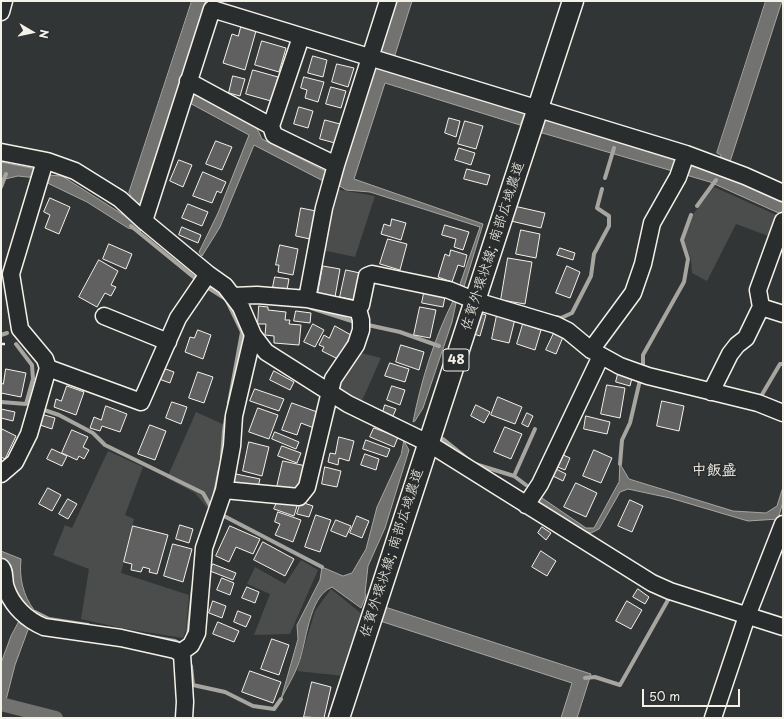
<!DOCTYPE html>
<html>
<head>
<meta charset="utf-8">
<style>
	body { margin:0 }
	#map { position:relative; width:784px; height:719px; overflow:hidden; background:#323535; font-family:"Playpen Sans",sans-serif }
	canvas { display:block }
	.frame { position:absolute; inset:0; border:2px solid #f4f1e8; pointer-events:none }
	.north { position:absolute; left:12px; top:12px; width:40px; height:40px; -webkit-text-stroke:3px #2a2d2e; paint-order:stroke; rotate:99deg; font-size:11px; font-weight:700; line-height:16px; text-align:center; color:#f4f1e8 }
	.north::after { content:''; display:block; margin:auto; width:14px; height:18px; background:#f4f1e8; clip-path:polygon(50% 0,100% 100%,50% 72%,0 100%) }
	.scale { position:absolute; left:642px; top:689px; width:98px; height:18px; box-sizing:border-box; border:2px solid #f4f1e8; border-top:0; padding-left:5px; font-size:12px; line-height:14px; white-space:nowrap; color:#f4f1e8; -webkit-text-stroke:3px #2a2d2e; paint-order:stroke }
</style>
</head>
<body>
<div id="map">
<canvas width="784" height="719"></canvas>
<div class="frame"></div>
<div class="north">N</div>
<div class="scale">50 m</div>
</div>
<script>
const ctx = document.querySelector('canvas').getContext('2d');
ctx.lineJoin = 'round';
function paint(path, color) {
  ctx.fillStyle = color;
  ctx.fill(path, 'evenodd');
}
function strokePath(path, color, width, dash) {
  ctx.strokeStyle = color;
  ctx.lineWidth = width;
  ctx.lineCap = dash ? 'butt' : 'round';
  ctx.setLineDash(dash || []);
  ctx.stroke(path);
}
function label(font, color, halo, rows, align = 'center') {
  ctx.font = font + ' "Playpen Sans","Klee One",sans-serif';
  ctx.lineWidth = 3;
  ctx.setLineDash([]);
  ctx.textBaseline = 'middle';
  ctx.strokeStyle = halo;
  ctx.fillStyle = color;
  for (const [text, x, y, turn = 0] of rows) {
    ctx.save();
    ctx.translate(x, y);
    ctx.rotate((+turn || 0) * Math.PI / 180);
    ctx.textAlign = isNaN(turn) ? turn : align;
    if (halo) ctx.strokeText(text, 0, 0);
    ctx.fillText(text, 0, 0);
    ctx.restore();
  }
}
const green = new Path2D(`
	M 714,187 L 781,217 L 774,238 L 736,224 L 707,281 L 692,273 L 691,259 L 684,241 L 693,214 Z
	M 335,189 L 375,196 L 355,257 L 322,250 Z
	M 357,352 L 381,358 L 361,403 L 335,387 Z
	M 196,412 L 227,426 L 217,498 L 209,510 L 195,493 L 167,478 Z
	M 108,451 L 143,467 L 125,515 L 134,519 L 121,573 L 189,595 L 186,630 L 183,638 L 121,628 L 81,619 L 89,569 L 53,555 L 65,525 L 72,528 Z
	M 301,560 L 318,570 L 290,634 L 254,635 L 270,594 L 247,584 L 255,567 L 285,584 Z
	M 331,589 L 363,615 L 344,676 L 297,671 L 315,611 Z`);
const water = new Path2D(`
	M 192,1 L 208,1 L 142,204 L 139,203 L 138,206 L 130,200 L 131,196 L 129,193 Z
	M 398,1 L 412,1 L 394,58 L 380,55 Z
	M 766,1 L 782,1 L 729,165 L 720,161 L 721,155 L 717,153 Z
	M 376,68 L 392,68 L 396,74 L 525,113 L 520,125 L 385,83 L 354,179 L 483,224 L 463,290 L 459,287 L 480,227 L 370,192 L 346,190 L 338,185 L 350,141 Z
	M 190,92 L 256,126 L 262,139 L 329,173 L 327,183 L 254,145 L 220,227 L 202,256 L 199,252 L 218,213 L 249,135 L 186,101 Z
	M 543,119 L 721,175 L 783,202 L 783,215 L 710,182 L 539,132 Z
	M 1,162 L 36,169 L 47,175 L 62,176 L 133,221 L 141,231 L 128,228 L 87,202 L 37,178 L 18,176 L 5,179 L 1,178 Z
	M 453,301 L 456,303 L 452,322 L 423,408 L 415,421 L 413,422 C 421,381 434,339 453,301 Z
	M 404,441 L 409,450 L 385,528 L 368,566 L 365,593 L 366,596 L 361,608 L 332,587 C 308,597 307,643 298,665 C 294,676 287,687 281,699 L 298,639 L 297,625 L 320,580 L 322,567 L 343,576 L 352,573 L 366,549 L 377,507 L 401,455 Z
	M 620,464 L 629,479 L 733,511 L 766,513 L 777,506 L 783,487 L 783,502 L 778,519 L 748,521 L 670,498 L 628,489 L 620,492 L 599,529 L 591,533 L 581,531 L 537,501 L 539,496 L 586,528 L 594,528 L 619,482 Z
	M 1,551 L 21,559 C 19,578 23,595 34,610 C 38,615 45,618 49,622 L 27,609 L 14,591 L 1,561 Z
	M 385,607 L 591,674 L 577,718 L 561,718 L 572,683 L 380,621 Z
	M 21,618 L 29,627 L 15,665 L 6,700 L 1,699 L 1,663 L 11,636 Z`);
const stream = new Path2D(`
	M 605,178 L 614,148
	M 1,187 L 6,174
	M 697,206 L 716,180
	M 131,226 L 196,279
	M 207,287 L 226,299 L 242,332 L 229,403
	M 311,308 L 358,323
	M 556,317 L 561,318 L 572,313 L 591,276 L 594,254 L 609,226 L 609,216 L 597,208 L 602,189
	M 368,325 L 400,332 L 439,346
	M 1,335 L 7,333
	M 643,366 L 643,355 L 684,282 L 688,259 L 682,240 L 691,215
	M 760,398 L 780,364 L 783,364
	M 1,402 L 26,404 L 33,379 L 32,365 L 16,344
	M 41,409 L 59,415 L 93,433 L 105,445 L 203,493 L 211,507
	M 443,439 L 469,460
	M 222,457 L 224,431 L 226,418
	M 475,464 L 514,476 L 526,485
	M 620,464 L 622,440 L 630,423 L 640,380
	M 514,476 L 535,429
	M 214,498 L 220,469
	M 224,516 L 322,567
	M 35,612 L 49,619 L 88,625
	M 146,636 L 175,641 L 183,645 L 183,644
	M 188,637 L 193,588
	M 191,666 L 193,685 L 225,692 L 253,706 L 274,709 L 281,699
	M 585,678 L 595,677 L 620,685 L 668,600`);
const canal = new Path2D(`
	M 1,704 L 56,718`);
const building = new Path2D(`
	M 241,27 L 256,31 L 245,70 L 223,63 L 232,34 L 238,36 Z
	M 262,41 L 286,48 L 279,72 L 255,65 Z
	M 313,56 L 327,60 L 323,77 L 308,73 Z
	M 337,64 L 354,68 L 348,87 L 332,82 Z
	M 253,70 L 278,77 L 271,101 L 246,94 Z
	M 233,76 L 245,79 L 240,96 L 229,93 Z
	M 304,77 L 324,82 L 318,102 L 305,98 L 307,90 L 301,88 Z
	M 331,87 L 346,91 L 341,108 L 326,104 Z
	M 299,107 L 313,111 L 308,128 L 294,124 Z
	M 449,118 L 460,121 L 456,137 L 445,133 Z
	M 325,120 L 340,124 L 335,143 L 320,139 Z
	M 465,121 L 483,126 L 476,149 L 458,144 Z
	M 216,141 L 232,147 L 222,170 L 206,164 Z
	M 459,148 L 475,153 L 471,165 L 455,160 Z
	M 179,160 L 192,165 L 183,187 L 170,181 Z
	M 467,169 L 490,175 L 487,185 L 464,179 Z
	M 203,172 L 226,182 L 221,193 L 217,191 L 212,203 L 193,196 Z
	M 50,198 L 70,207 L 59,234 L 45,228 L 50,215 L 44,212 Z
	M 188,204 L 208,212 L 202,226 L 182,218 Z
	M 514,206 L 545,213 L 541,228 L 511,221 Z
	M 301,208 L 316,211 L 310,239 L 296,236 Z
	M 392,219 L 406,223 L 401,240 L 381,234 L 384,224 L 390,226 Z
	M 445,225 L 469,232 L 463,250 L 454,247 L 456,239 L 442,235 Z
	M 182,227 L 201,235 L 198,243 L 179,235 Z
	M 521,230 L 540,234 L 536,258 L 516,254 Z
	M 388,239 L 407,244 L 400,270 L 380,264 Z
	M 109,244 L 132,254 L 126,269 L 103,259 Z
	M 280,245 L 298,249 L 293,275 L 278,272 L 279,265 L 276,265 Z
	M 560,248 L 575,253 L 573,260 L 557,255 Z
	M 451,250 L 467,255 L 464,267 L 458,265 L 452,282 L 438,277 L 445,254 L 449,256 Z
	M 508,258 L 532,262 L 525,304 L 501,300 Z
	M 99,260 L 118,271 L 111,285 L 116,287 L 111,296 L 105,293 L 97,307 L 79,297 Z
	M 323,266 L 340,269 L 335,297 L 318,293 Z
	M 567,266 L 580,272 L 570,298 L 556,293 Z
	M 346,270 L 360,273 L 355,300 L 340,297 Z
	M 275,277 L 289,279 L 287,290 L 273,287 Z
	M 424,293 L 445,297 L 443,307 L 422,303 Z
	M 259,306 L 268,307 L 268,310 L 286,312 L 285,320 L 290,320 L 289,324 L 301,325 L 299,345 L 274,343 L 274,336 L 265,335 L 266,324 L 258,324 Z
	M 420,307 L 436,310 L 430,338 L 414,335 Z
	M 296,311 L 311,313 L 310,323 L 294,321 Z
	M 477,312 L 486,315 L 480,336 L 471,333 Z
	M 497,315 L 515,319 L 509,343 L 492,339 Z
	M 313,324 L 324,330 L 315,347 L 304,342 Z
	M 523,324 L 541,330 L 535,350 L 517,344 Z
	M 335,326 L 351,335 L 338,359 L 322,351 L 324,347 L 319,345 L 324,335 L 329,338 Z
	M 198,330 L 211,335 L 203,359 L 185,352 L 190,337 L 194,338 Z
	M 554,333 L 563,337 L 556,354 L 546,350 Z
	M 401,345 L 424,352 L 419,370 L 396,362 Z
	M 390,363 L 409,369 L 405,382 L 385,376 Z
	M 163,368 L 174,372 L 170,383 L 159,379 Z
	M 6,369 L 26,373 L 21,397 L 1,393 L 1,383 L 3,384 Z
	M 619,370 L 633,374 L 630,386 L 616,382 Z
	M 274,371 L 294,382 L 290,390 L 270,380 Z
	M 198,372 L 213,377 L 204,403 L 189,398 Z
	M 607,385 L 625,388 L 620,418 L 601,414 Z
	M 67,386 L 84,392 L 76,415 L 54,407 L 56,399 L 61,401 Z
	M 392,386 L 405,390 L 400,405 L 387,400 Z
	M 255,389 L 284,399 L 279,411 L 250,401 Z
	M 498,397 L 522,407 L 515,424 L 491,415 Z
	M 662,401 L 684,406 L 679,431 L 657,426 Z
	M 172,402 L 187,407 L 181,424 L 166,418 Z
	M 292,403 L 320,413 L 314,428 L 301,423 L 297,435 L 282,430 Z
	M 385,405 L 396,409 L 393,416 L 383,412 Z
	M 476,405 L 490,412 L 484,423 L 471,416 Z
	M 106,406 L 127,414 L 120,432 L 102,426 L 100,431 L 90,428 L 94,417 L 101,420 Z
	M 258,408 L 278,415 L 269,439 L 249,432 Z
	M 1,409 L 15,412 L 13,421 L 1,418 Z
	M 527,413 L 533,416 L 528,427 L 522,424 Z
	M 41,414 L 55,418 L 52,429 L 37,424 Z
	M 586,416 L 610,422 L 607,434 L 584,429 Z
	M 150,425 L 166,431 L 155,460 L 138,454 Z
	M 505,427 L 522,434 L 511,459 L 494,452 Z
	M 374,428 L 398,437 L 394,447 L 370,437 Z
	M 2,429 L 16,436 L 5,459 L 1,457 Z
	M 72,430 L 88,437 L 83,447 L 89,450 L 84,459 L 79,456 L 77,460 L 62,453 Z
	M 275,432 L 299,442 L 296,449 L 272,439 Z
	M 339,437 L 354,441 L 349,461 L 339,458 L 338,465 L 328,462 L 330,453 L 335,454 Z
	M 366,440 L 390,449 L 387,457 L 363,449 Z
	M 249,442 L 269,447 L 262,476 L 243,471 Z
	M 282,446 L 301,453 L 297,463 L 278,456 Z
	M 52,449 L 67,456 L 62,466 L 47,459 Z
	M 594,450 L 612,458 L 601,483 L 583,476 Z
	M 554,451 L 570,458 L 565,470 L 548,463 Z
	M 365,454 L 379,459 L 376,470 L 361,465 Z
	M 283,461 L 306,466 L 299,492 L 277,487 Z
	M 325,467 L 341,471 L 337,487 L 322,484 Z
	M 552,467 L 566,474 L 563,481 L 549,474 Z
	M 236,474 L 260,479 L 257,491 L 234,485 Z
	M 576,483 L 597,493 L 586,517 L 564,507 Z
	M 48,488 L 61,495 L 52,511 L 39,504 Z
	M 68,499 L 77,504 L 68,519 L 59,514 Z
	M 278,500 L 297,506 L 294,516 L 274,509 Z
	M 630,500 L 643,506 L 632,532 L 618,526 Z
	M 301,502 L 313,506 L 309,517 L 297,514 Z
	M 278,512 L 301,520 L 293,542 L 275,535 L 280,524 L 275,522 Z
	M 316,515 L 331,520 L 320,552 L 305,547 Z
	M 357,516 L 369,521 L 362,538 L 350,533 Z
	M 336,520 L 351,526 L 346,537 L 331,531 Z
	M 180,525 L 193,529 L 189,543 L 176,539 Z
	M 133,526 L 168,535 L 157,574 L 149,572 L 150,569 L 143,567 L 141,572 L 131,570 L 132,564 L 124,562 Z
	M 230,526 L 260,539 L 253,554 L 236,547 L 229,562 L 216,556 Z
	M 542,527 L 551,533 L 546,540 L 538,533 Z
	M 263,542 L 294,559 L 285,576 L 254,560 Z
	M 173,544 L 192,549 L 183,582 L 164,576 Z
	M 541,551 L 556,561 L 547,576 L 532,567 Z
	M 213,564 L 236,573 L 233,580 L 210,571 Z
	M 222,578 L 234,583 L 230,595 L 217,590 Z
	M 247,587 L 259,592 L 255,603 L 242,598 Z
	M 638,589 L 649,597 L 645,604 L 633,597 Z
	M 213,601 L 226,606 L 222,618 L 209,613 Z
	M 627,601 L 642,610 L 631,629 L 616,621 Z
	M 238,611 L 251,616 L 246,627 L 234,622 Z
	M 218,622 L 239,631 L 234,642 L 213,634 Z
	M 272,639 L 289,645 L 279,675 L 261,669 Z
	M 250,671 L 281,682 L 273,703 L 242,692 Z
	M 312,682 L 331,687 L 324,718 L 304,717 Z`);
const path = new Path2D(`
	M 1,344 L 8,344`);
const minor = new Path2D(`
	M 1,12 L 4,1
	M 188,81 L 271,126 L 274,135 L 336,165
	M 271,126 L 301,37
	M 1,152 L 47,161 L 75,171 L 120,199 L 144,221 L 208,274 L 225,286 L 241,307 L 253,335 L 266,352 L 348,404 L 428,443 L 652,583 L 670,591 L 783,627
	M 144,221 L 212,9 L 686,154 L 745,176 L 783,193
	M 233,296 L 257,295 L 307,299 L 353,309 L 358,309 L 361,305 L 367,276 L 372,274 L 449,290 L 476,301 L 556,325 L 568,331 L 591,350 L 620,366 L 648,376 L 758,403 L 783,413
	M 307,299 L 324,208 L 336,165 L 388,1
	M 761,307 L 758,290 L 783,221
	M 104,316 L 168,342
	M 591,350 L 633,293 L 643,264 L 652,223 L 678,177 L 686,154
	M 48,368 L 141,402 L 178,318 L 208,274
	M 711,392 L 730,354 L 737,345 L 746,338 L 761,307 L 783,314
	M 1,474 L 15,462 L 29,434 L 48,368 L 45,359 L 20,329 L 11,274 L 45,161
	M 224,490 L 299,497 L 307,487 L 333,379 L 356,345 L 361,330 L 361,320 L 358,309
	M 526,505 L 540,484 L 601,356
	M 1,567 C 6,572 3,581 6,588 C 12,606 27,620 44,627 L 121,638 L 175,650 L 182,654
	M 184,718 L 185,702 L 182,654 L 184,650 L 191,645 L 197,633 L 204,548 L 224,490 L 232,446 L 234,416 L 253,335
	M 713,718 L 747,616 L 783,524`);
const major = new Path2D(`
	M 339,718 C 416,479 495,240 573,1`);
const shields = [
	[456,360,26]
];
const shieldNames = [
	["48",456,360]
];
const streetNames = [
	["佐賀外環状線; 南部広域農道",493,246,-72],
	["佐賀外環状線; 南部広域農道",392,553,-72]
];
const neighbourhoodNames = [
	["中飯盛",714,471]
];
paint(green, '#4b4d4c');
paint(water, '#727370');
strokePath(water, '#a6a5a0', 1);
strokePath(stream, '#a6a5a0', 4);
strokePath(canal, '#727370', 14);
paint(building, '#5f605f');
strokePath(building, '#f4f1e8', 1);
strokePath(minor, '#f4f1e8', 19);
strokePath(major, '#f4f1e8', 23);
strokePath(path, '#f4f1e8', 2.5, [4, 3]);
strokePath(minor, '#2a2d2e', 16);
strokePath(major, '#2a2d2e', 20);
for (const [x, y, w] of shields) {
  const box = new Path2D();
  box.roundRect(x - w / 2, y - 11, w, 22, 3);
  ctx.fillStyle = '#2a2d2e';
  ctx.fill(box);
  strokePath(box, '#f4f1e8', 1);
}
label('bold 13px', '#f4f1e8', null, shieldNames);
label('14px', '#f4f1e8', '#2a2d2e', streetNames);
label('bold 15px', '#f4f1e8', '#2a2d2e', neighbourhoodNames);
</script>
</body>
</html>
